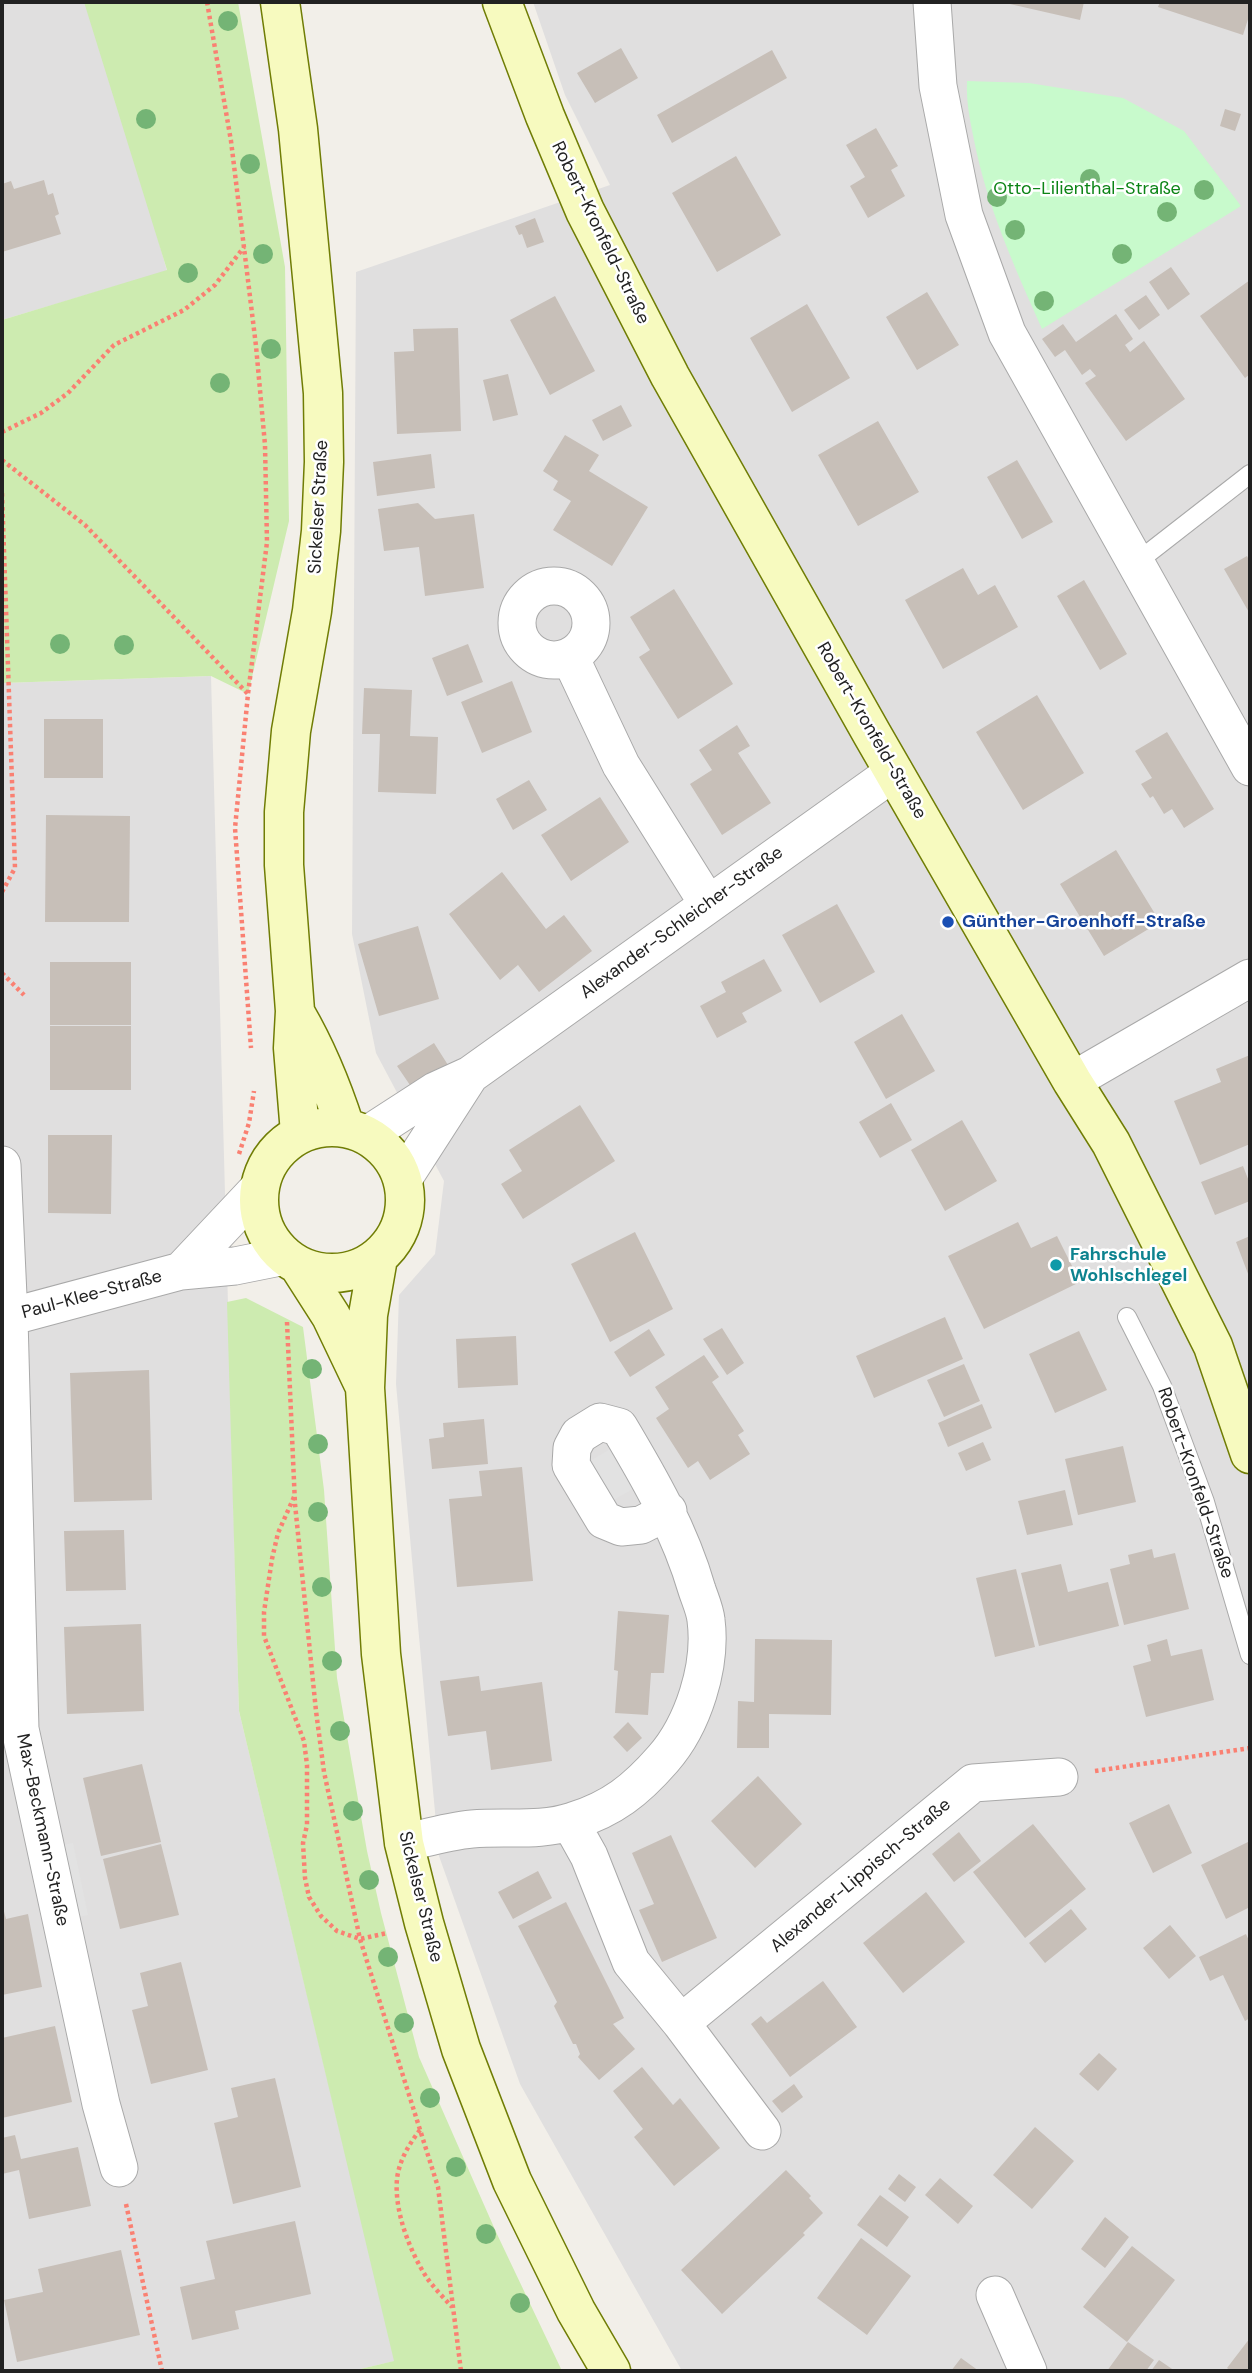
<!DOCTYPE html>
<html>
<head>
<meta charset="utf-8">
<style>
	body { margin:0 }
	#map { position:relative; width:1252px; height:2373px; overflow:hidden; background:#f2efe9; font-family:"DM Sans",sans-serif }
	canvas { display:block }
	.frame { position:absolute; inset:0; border:4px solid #222; pointer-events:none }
</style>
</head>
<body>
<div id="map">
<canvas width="1252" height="2373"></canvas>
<div class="frame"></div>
</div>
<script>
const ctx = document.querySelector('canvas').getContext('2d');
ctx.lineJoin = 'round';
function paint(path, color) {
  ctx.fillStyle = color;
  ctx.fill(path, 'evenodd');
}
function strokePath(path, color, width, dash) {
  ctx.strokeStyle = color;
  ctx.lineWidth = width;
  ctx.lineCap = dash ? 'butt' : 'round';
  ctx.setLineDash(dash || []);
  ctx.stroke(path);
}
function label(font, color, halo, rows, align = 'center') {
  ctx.font = font + ' "DM Sans",sans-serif';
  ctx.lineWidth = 5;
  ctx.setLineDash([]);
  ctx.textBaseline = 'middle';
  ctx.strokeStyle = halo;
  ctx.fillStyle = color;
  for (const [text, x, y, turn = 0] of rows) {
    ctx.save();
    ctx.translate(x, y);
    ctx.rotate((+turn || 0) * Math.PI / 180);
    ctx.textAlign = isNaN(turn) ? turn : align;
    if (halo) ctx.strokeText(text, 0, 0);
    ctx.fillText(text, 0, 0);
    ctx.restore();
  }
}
const residential = new Path2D(`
	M 2,2 L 92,2 L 167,271 L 2,320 Z
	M 533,2 L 1250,2 L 1250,2371 L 682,2371 L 520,2084 L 439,1856 L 396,1384 L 399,1295 L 435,1254 L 444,1181 L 376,1053 L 352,934 L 356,272 L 610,185 L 565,95 Z
	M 211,676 L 239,1711 L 395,2361 L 352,2371 L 2,2371 L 2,683 Z`);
const grass = new Path2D(`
	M 84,2 L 238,2 L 285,267 L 289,521 L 248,694 L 211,676 L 2,683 L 2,320 L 167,270 Z
	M 246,1298 L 303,1327 L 324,1490 L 337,1678 L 367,1851 L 381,1913 L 419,2057 L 496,2232 L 562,2371 L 352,2371 L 394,2361 L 239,1711 L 227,1302 Z`);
const park = new Path2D(`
	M 967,81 L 1029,83 L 1123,98 L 1184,131 L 1241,206 L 1042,329 C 1015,268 987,207 974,140 C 970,120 966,102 967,81 Z`);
const parking = new Path2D(`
	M 620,1443 L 643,1483 L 605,1505 L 582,1466 Z
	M 73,1843 L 88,1915 L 75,1918 L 59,1846 Z`);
const building = new Path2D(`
	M 1001,2 L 1084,2 L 1080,20 Z
	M 1160,2 L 1250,2 L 1250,13 L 1243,35 L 1158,7 Z
	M 621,48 L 638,78 L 595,103 L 577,73 Z
	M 772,50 L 787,78 L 672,143 L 657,115 Z
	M 1225,109 L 1241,114 L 1235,131 L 1220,126 Z
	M 876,128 L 898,166 L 891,170 L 905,196 L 868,218 L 850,186 L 865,177 L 846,145 Z
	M 736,156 L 781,235 L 717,272 L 672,193 Z
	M 44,180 L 48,195 L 53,193 L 59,214 L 55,216 L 61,234 L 2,252 L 2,184 L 11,181 L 14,189 Z
	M 535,218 L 544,242 L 527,248 L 522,234 L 519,235 L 515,226 Z
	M 1171,267 L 1190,294 L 1168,310 L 1149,282 Z
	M 1250,280 L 1250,374 L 1245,378 L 1200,316 Z
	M 927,292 L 959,345 L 917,370 L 886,317 Z
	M 1146,295 L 1160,315 L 1139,330 L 1124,310 Z
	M 555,296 L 595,371 L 550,395 L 510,320 Z
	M 807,304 L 850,378 L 792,412 L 750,338 Z
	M 1116,314 L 1133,339 L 1125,345 L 1130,352 L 1144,341 L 1185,399 L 1126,441 L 1085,383 L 1096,376 L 1090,369 L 1082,375 L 1065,350 L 1055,357 L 1042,339 L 1063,324 L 1076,342 Z
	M 458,328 L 461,431 L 397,434 L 394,352 L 414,351 L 413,329 Z
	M 508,374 L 518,415 L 493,421 L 483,380 Z
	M 621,405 L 632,426 L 603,441 L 592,420 Z
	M 878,421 L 919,492 L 858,526 L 818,455 Z
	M 565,435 L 599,455 L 589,471 L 648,507 L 612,566 L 553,530 L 571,501 L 553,490 L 558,481 L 543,471 Z
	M 431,454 L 435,488 L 377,496 L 373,462 Z
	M 1017,460 L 1053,522 L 1022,539 L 987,477 Z
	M 418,503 L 435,519 L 474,514 L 484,588 L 425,596 L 419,547 L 384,551 L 378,509 Z
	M 1247,556 L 1248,558 L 1250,557 L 1250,614 L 1224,569 Z
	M 963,568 L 978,595 L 995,585 L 1018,627 L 943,669 L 905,600 Z
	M 1084,580 L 1127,654 L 1100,670 L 1057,596 Z
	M 674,589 L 733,684 L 678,719 L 639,657 L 650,650 L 630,617 Z
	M 468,644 L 483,682 L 447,696 L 432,658 Z
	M 512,681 L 532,732 L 482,753 L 461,702 Z
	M 364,688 L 412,690 L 410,736 L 438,737 L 436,794 L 378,792 L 380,734 L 362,734 Z
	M 1037,695 L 1084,773 L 1023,810 L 976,732 Z
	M 44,719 L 103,719 L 103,778 L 44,778 Z
	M 737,725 L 750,746 L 738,753 L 771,803 L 722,835 L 690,784 L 712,770 L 699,750 Z
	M 1167,732 L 1214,809 L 1184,828 L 1172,809 L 1164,814 L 1153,796 L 1150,798 L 1141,784 L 1152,778 L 1135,751 Z
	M 529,780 L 547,810 L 513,830 L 496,799 Z
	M 600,797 L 629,842 L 571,881 L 541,835 Z
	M 46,815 L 130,816 L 129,922 L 45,922 Z
	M 1116,850 L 1160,922 L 1104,956 L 1060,884 Z
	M 502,872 L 546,929 L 564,915 L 592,951 L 539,992 L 518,965 L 500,980 L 449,914 Z
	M 837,904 L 875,972 L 820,1003 L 782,935 Z
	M 418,926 L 439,999 L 379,1016 L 358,944 Z
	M 764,959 L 782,991 L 742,1013 L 747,1022 L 717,1038 L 700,1006 L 726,992 L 721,982 Z
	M 50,962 L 131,962 L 131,1025 L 50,1025 Z
	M 902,1014 L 935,1071 L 886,1099 L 854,1042 Z
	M 50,1026 L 131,1026 L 131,1090 L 50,1090 Z
	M 434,1043 L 448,1065 L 412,1088 L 397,1066 Z
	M 1250,1055 L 1250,1144 L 1200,1165 L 1174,1101 L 1221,1082 L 1216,1069 Z
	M 891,1103 L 912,1140 L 880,1158 L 859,1122 Z
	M 580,1105 L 615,1161 L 523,1219 L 501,1184 L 522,1171 L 509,1150 Z
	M 962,1120 L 997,1181 L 945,1211 L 911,1150 Z
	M 48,1135 L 112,1135 L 111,1214 L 48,1213 Z
	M 1243,1166 L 1250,1184 L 1250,1201 L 1215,1215 L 1201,1182 Z
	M 1018,1222 L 1031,1248 L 1057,1236 L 1080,1282 L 984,1329 L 948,1256 Z
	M 635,1232 L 673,1309 L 610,1342 L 571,1264 Z
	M 1250,1236 L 1250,1279 L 1236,1242 Z
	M 945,1317 L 963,1359 L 874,1398 L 856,1356 Z
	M 722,1328 L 744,1363 L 727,1375 L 703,1339 Z
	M 649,1329 L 665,1355 L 630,1377 L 614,1352 Z
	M 1079,1331 L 1107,1390 L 1055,1413 L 1029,1354 Z
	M 516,1336 L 518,1385 L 458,1388 L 456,1339 Z
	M 704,1355 L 719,1377 L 712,1382 L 744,1431 L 738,1435 L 750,1454 L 710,1480 L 698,1461 L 688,1468 L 656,1418 L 669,1409 L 655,1387 Z
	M 964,1364 L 980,1401 L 944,1417 L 927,1380 Z
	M 149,1370 L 152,1500 L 74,1502 L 70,1373 Z
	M 982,1404 L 992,1428 L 948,1447 L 938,1423 Z
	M 484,1419 L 488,1464 L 432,1469 L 429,1439 L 444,1437 L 443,1423 Z
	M 983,1442 L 991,1460 L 966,1471 L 958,1453 Z
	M 1123,1446 L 1136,1502 L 1078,1515 L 1065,1459 Z
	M 522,1467 L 533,1581 L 457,1587 L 449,1499 L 482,1496 L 479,1471 Z
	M 1065,1490 L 1073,1525 L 1027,1535 L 1018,1501 Z
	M 124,1530 L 126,1590 L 66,1591 L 64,1531 Z
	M 1152,1549 L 1154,1558 L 1175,1553 L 1189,1609 L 1124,1625 L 1110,1569 L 1130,1564 L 1128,1555 Z
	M 1061,1564 L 1068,1592 L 1108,1582 L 1119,1626 L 1039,1646 L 1021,1573 Z
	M 1016,1569 L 1035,1647 L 995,1657 L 976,1578 Z
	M 618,1611 L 669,1615 L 664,1673 L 651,1673 L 648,1715 L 615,1713 L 618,1671 L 614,1670 Z
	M 141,1624 L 144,1711 L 67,1714 L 64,1627 Z
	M 755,1639 L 832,1640 L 831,1715 L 769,1714 L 769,1748 L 737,1748 L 738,1701 L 754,1702 Z
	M 1167,1639 L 1171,1656 L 1202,1649 L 1214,1700 L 1146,1717 L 1133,1666 L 1151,1661 L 1147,1645 Z
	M 479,1676 L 481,1691 L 542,1682 L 552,1761 L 491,1770 L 486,1731 L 448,1736 L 440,1681 Z
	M 628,1722 L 642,1738 L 627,1752 L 613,1737 Z
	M 142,1764 L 161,1842 L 101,1856 L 83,1778 Z
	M 758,1776 L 802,1824 L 755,1868 L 711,1821 Z
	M 1169,1804 L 1192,1853 L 1153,1873 L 1129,1823 Z
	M 1033,1824 L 1086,1889 L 1025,1938 L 973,1872 Z
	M 959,1832 L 981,1861 L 954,1882 L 932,1854 Z
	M 671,1835 L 717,1938 L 662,1962 L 639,1910 L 654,1904 L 632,1853 Z
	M 1250,1841 L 1250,1907 L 1226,1919 L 1201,1865 Z
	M 161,1844 L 179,1915 L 120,1929 L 103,1859 Z
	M 538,1871 L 552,1898 L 513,1919 L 498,1892 Z
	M 926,1892 L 965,1942 L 903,1993 L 863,1943 Z
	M 566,1902 L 624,2018 L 613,2024 L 635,2049 L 599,2080 L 578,2057 L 580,2054 L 576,2044 L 573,2044 L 554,2006 L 557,2002 L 518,1926 Z
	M 2,1904 L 6,1919 L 28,1914 L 42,1987 L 2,1995 Z
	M 1071,1909 L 1087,1929 L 1045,1963 L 1029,1943 Z
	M 1170,1925 L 1196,1956 L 1169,1979 L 1143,1948 Z
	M 1246,1934 L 1250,1943 L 1250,2018 L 1245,2021 L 1223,1975 L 1210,1981 L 1199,1957 Z
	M 181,1962 L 208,2070 L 151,2084 L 132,2010 L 148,2006 L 140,1973 Z
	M 823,1981 L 857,2027 L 790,2077 L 751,2024 L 761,2016 L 767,2023 Z
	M 55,2026 L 72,2102 L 2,2118 L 2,2038 Z
	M 1099,2053 L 1117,2069 L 1098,2091 L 1079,2074 Z
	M 642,2067 L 673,2105 L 680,2098 L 720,2148 L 674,2186 L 634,2137 L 643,2129 L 613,2091 Z
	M 275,2078 L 301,2187 L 233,2204 L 214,2123 L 238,2117 L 231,2088 Z
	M 794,2084 L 803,2097 L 782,2113 L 772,2101 Z
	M 1035,2127 L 1074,2161 L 1032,2209 L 993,2175 Z
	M 15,2135 L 21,2159 L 78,2147 L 91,2206 L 29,2219 L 19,2170 L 2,2174 L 2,2138 Z
	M 786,2170 L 811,2196 L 809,2198 L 823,2213 L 803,2233 L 805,2235 L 722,2314 L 681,2270 Z
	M 899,2174 L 916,2187 L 905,2202 L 888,2189 Z
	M 940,2178 L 973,2206 L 958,2224 L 925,2195 Z
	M 880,2195 L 909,2217 L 887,2247 L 857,2225 Z
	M 1105,2217 L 1129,2237 L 1105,2268 L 1081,2249 Z
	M 295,2221 L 311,2294 L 235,2311 L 239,2329 L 192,2340 L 180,2287 L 215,2279 L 206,2241 Z
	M 861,2238 L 911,2276 L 867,2335 L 817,2298 Z
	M 1132,2246 L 1175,2280 L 1127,2342 L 1083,2307 Z
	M 121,2250 L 140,2335 L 17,2362 L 4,2300 L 43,2292 L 38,2269 Z
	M 1250,2338 L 1250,2371 L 1231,2371 L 1227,2368 Z
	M 1128,2342 L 1154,2360 L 1146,2371 L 1107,2371 Z
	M 961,2358 L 979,2371 L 951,2371 Z
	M 1159,2360 L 1175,2371 L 1151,2371 Z`);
const path = new Path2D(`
	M 207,2 L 231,141 L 256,346 L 265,445 L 267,542 L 248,694 L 235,828 L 251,1048
	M 2,432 L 41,413 L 68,393 L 114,345 L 184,310 L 215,285 L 244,247
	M 2,460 L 85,525 L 248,694
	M 2,493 L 15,868 L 2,892
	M 2,973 L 24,995
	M 239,1154 L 249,1123 L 254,1091
	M 287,1322 L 295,1504 L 316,1711 L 324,1772 L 360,1939 L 438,2187 L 461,2371
	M 294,1497 L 278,1533 L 272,1559 L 264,1612 L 264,1636 L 304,1741 L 307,1765 L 307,1825 L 303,1843 L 305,1878 L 309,1897 L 321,1916 L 337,1931 L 360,1939 L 387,1933
	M 1095,1771 L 1250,1748
	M 420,2130 C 409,2144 399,2161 397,2179 C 394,2211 410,2252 427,2278 C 434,2288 444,2298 452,2307
	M 126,2204 L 162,2371`);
const lane = new Path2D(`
	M 1137,562 L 1250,474
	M 1127,1317 L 1162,1386 L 1205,1502 L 1250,1655`);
const street = new Path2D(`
	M 932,2 L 938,86 L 964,215 L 1007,333 L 1250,767
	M517 623a37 37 0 1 1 74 0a37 37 0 1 1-74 0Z
	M 570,657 L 621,765 L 708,904
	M 1072,1081 L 1250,978
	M 367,1135 L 435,1091 L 470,1075 L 894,772
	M 2,1165 L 9,1318 L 20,1729 L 101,2104 L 119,2168
	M 403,1179 L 470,1075
	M 181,1271 L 260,1187
	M 2,1319 L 181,1271 L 235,1266 L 285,1256
	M 570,1822 L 589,1856 L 631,1962 L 681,2023 L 973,1783 L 1059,1777
	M 404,1843 C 426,1838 449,1831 472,1829 C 506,1826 540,1832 573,1821 C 612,1809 636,1790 663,1759 C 693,1725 712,1666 706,1620 C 705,1610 700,1599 697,1590 C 680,1531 650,1479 619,1427 L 600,1422 L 579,1435 L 572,1448 L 571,1465 L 604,1520 L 621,1527 L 641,1525 L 668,1511
	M 681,2023 L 762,2131
	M 995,2295 L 1028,2371`);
const secondary = new Path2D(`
	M 280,2 L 298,129 L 323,393 L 324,462 L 321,531 L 312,611 L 291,731 L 284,812 L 284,865 L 295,1011 L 293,1048 L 300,1133
	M 502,2 L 545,116 L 585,211 L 670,376 L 872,734 L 1072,1081 L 1111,1143 L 1213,1346 L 1250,1454
	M 296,1014 C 317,1050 332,1087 345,1127
	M259 1200a73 73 0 1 1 146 0a73 73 0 1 1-146 0Z
	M 378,1258 L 368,1315 L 365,1388 L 381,1654 L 404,1843 L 424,1923 L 461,2049 L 512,2181 L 576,2311 L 611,2371
	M 299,1266 L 331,1316 L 363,1383`);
const trees = [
	[228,21],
	[146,119],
	[250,164],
	[1090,179],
	[1204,190],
	[997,197],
	[1167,212],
	[1015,230],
	[263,254],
	[1122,254],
	[188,273],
	[1044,301],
	[271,349],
	[220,383],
	[60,644],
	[124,645],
	[312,1369],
	[318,1444],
	[318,1512],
	[322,1587],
	[332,1661],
	[340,1731],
	[353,1811],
	[369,1880],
	[388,1957],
	[404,2023],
	[430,2098],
	[456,2167],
	[486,2234],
	[520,2303]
];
const markers = [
	[948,922,7,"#1a4fb4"],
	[1056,1265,7,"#0f9aa8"]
];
const parkNames = [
	["Otto-Lilienthal-Straße",1087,189]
];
const streetNames = [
	["Robert-Kronfeld-Straße",600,233,64],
	["Sickelser Straße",319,507,-87],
	["Robert-Kronfeld-Straße",871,731,60],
	["Alexander-Schleicher-Straße",682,923,-36],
	["Paul-Klee-Straße",92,1295,-15],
	["Robert-Kronfeld-Straße",1195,1483,71],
	["Max-Beckmann-Straße",42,1830,78],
	["Alexander-Lippisch-Straße",861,1876,-40],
	["Sickelser Straße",420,1897,76]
];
const transitNames = [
	["Günther-Groenhoff-Straße",962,922]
];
const cultureNames = [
	["Fahrschule",1070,1255],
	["Wohlschlegel",1070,1276]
];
paint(residential, '#e0dfdf');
paint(grass, '#cdebb0');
paint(park, '#c8facc');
paint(parking, '#e2e2e2');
paint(building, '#c7bfb8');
strokePath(lane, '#a9a9a9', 20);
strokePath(street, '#a9a9a9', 39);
strokePath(secondary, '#707d05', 41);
strokePath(path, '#fa8072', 4.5, [3.5, 3.5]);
strokePath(lane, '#fff', 18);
strokePath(street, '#fff', 37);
strokePath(secondary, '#f7fabf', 38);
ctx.fillStyle = '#74b475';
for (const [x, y] of trees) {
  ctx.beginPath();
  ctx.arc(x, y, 10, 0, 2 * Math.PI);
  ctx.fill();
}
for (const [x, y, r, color] of markers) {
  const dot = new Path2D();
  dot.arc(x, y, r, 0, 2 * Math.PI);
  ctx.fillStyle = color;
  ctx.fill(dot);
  strokePath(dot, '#fff', 2.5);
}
label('18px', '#0c8416', '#fff', parkNames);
label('18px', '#222', '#fff', streetNames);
label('bold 18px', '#164399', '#fff', transitNames, 'left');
label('bold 18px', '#0d838f', '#fff', cultureNames, 'left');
</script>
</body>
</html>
